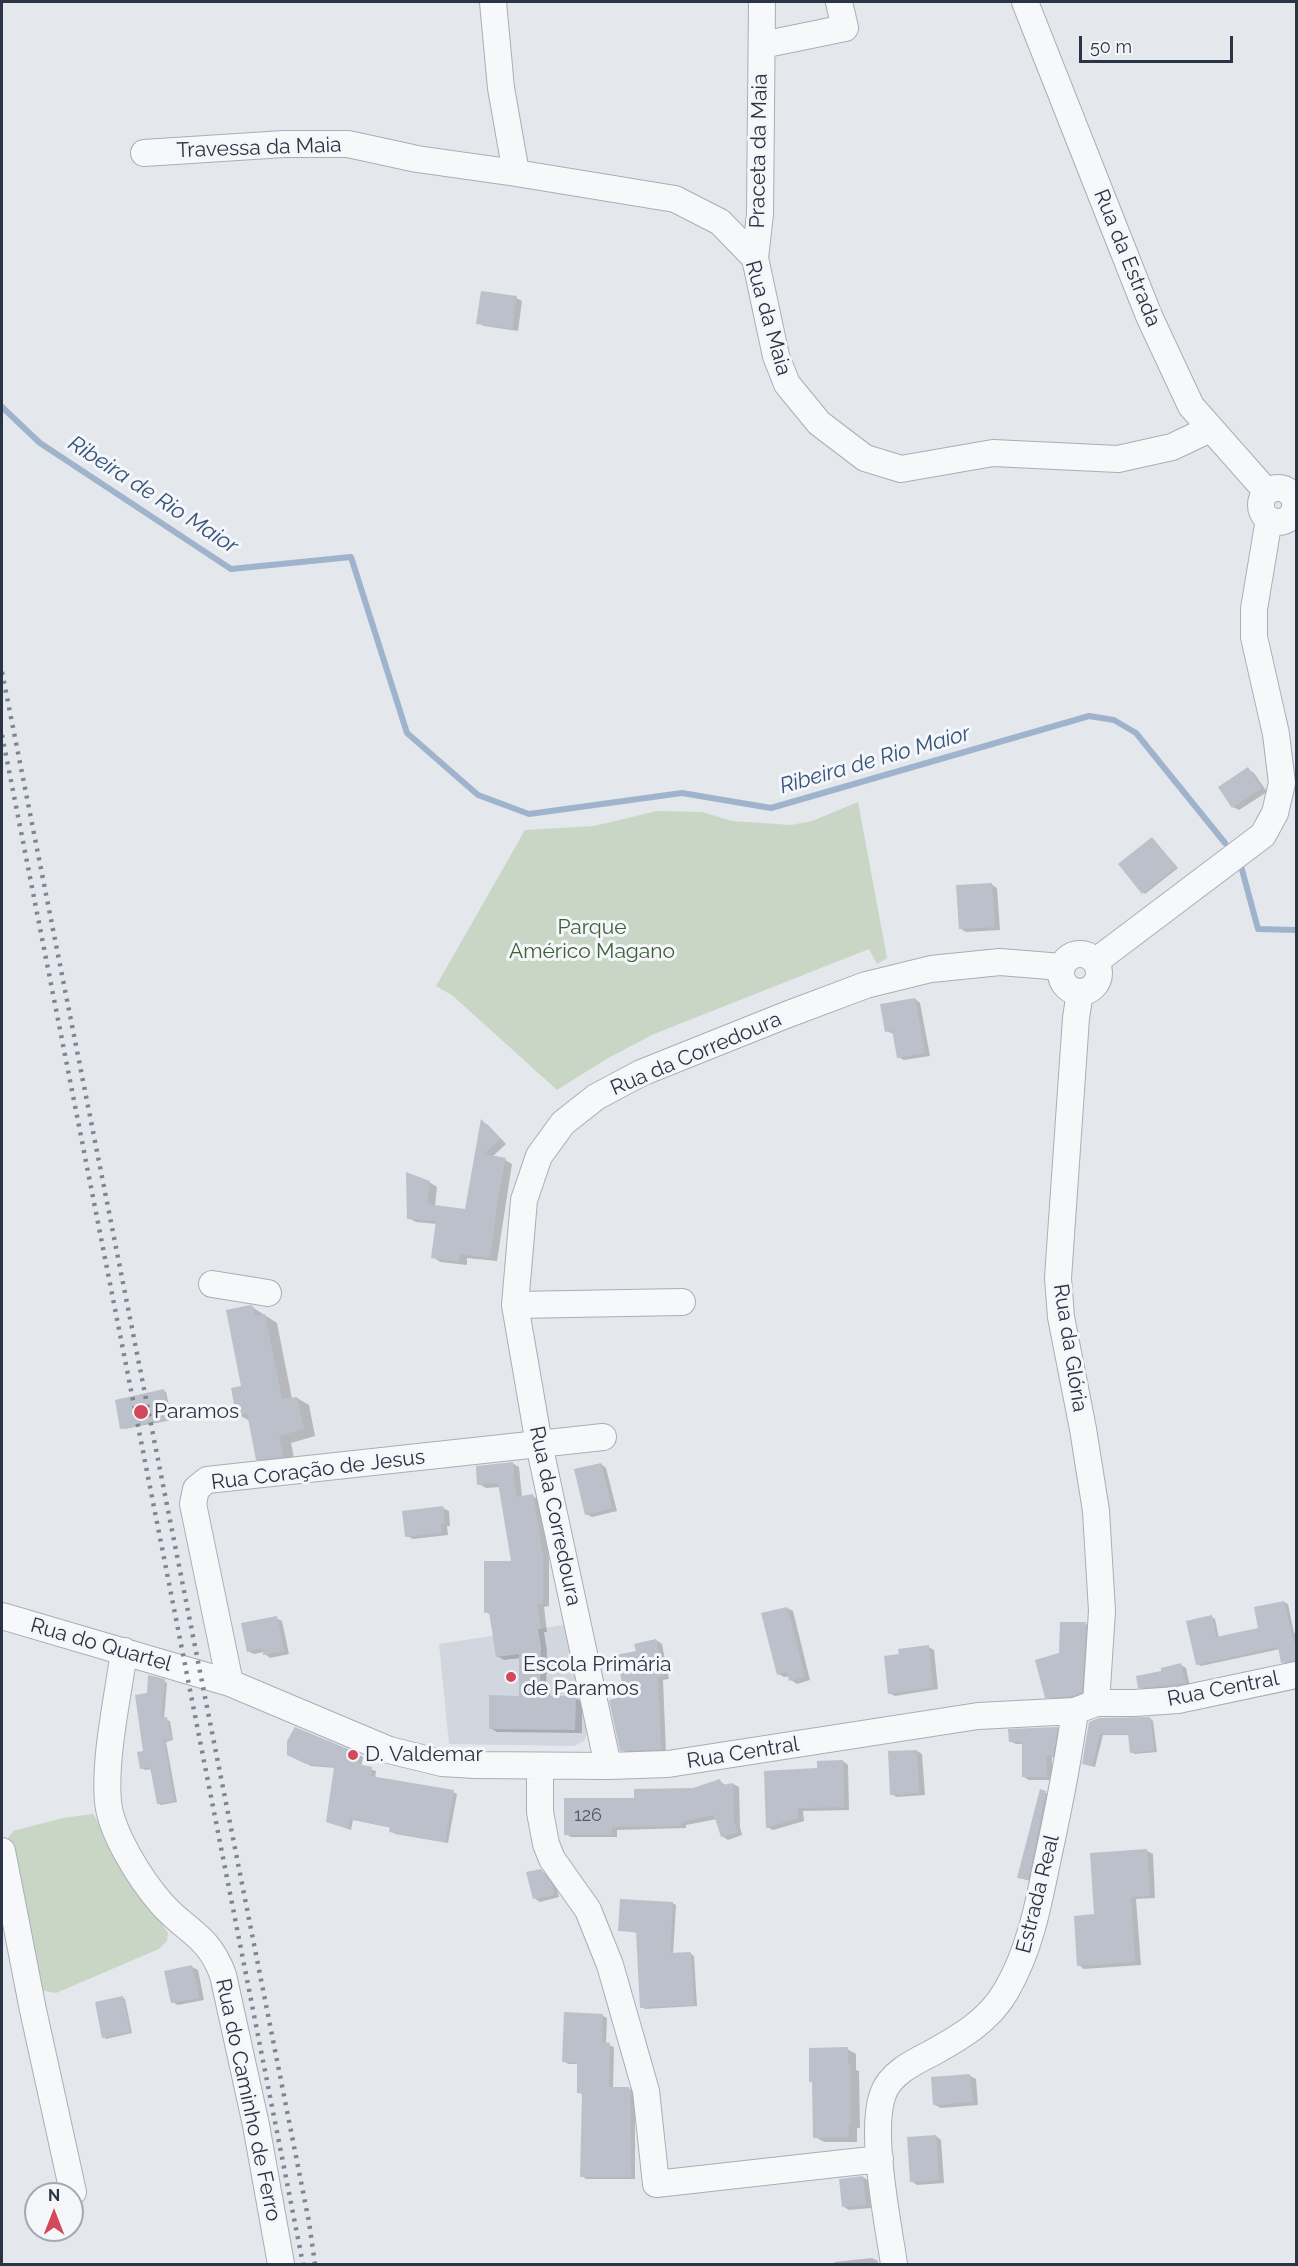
<!DOCTYPE html>
<html>
<head>
<meta charset="utf-8">
<style>
	body { margin:0 }
	#map { position:relative; width:1298px; height:2266px; overflow:hidden; background:#e4e7ec; font-family:Raleway,sans-serif }
	canvas { display:block }
	.frame { position:absolute; inset:0; border:3px solid #2b3445; pointer-events:none }
	.north { position:absolute; left:24px; top:2182px; width:60px; height:60px; box-sizing:border-box; background:#f4f6f9; border:2px solid #a4a8b1; border-radius:50%; rotate:0deg; font-size:16px; font-weight:700; line-height:24px; text-align:center; color:#2b3445 }
	.north::after { content:''; display:block; margin:auto; width:21px; height:27px; background:#d1495b; clip-path:polygon(50% 0,100% 100%,50% 72%,0 100%) }
	.scale { position:absolute; left:1079px; top:36px; width:154px; height:27px; box-sizing:border-box; border:3px solid #2b3445; border-top:0; padding-left:8px; font-size:18px; line-height:21px; white-space:nowrap; color:#2b3445; -webkit-text-stroke:4px #f4f6f9; paint-order:stroke }
</style>
</head>
<body>
<div id="map">
<canvas width="1298" height="2266"></canvas>
<div class="frame"></div>
<div class="north">N</div>
<div class="scale">50 m</div>
</div>
<script>
const ctx = document.querySelector('canvas').getContext('2d');
ctx.lineJoin = 'round';
function paint(path, color) {
  ctx.fillStyle = color;
  ctx.fill(path, 'evenodd');
}
function strokePath(path, color, width, dash) {
  ctx.strokeStyle = color;
  ctx.lineWidth = width;
  ctx.lineCap = dash ? 'butt' : 'round';
  ctx.setLineDash(dash || []);
  ctx.stroke(path);
}
function label(font, color, halo, rows, align = 'center') {
  ctx.font = font + ' Raleway,sans-serif';
  ctx.lineWidth = 6;
  ctx.setLineDash([]);
  ctx.textBaseline = 'middle';
  ctx.strokeStyle = halo;
  ctx.fillStyle = color;
  for (const [text, x, y, turn = 0] of rows) {
    ctx.save();
    ctx.translate(x, y);
    ctx.rotate((+turn || 0) * Math.PI / 180);
    ctx.textAlign = isNaN(turn) ? turn : align;
    if (halo) ctx.strokeText(text, 0, 0);
    ctx.fillText(text, 0, 0);
    ctx.restore();
  }
}
const built = new Path2D(`
	M 564,1625 L 588,1710 L 589,1727 L 584,1741 L 574,1746 L 449,1744 L 439,1644 Z`);
const green = new Path2D(`
	M 858,802 L 887,958 L 877,964 L 869,949 L 654,1034 L 608,1058 L 557,1090 L 453,996 L 436,986 L 525,830 L 594,826 L 657,811 L 702,812 L 732,821 L 791,825 L 812,821 Z
	M 93,1814 L 127,1871 L 168,1933 L 167,1941 L 159,1949 L 56,1993 L 40,1990 L 8,1838 L 13,1831 L 63,1818 Z`);
const shadow = new Path2D(`
	M 516,298 L 522,301 L 518,331 L 484,326 L 478,323 Z
	M 1295,545 L 1296,545 L 1296,613 L 1296,612 Z
	M 1248,769 L 1254,773 L 1267,792 L 1239,810 L 1233,807 Z
	M 1153,839 L 1178,868 L 1145,894 L 1143,892 Z
	M 991,884 L 997,888 L 1000,930 L 966,932 L 961,929 Z
	M 915,999 L 920,1003 L 930,1056 L 904,1060 L 898,1057 L 894,1034 L 886,1031 Z
	M 482,1122 L 488,1125 L 506,1144 L 492,1157 L 505,1160 L 512,1164 L 497,1261 L 467,1258 L 467,1265 L 440,1262 L 433,1257 L 437,1224 L 416,1222 L 409,1218 L 429,1182 L 437,1187 L 435,1206 L 466,1210 Z
	M 252,1307 L 277,1323 L 292,1399 L 297,1398 L 309,1405 L 315,1436 L 291,1443 L 295,1463 L 270,1466 L 257,1459 L 250,1421 L 237,1414 L 243,1387 Z
	M 164,1391 L 166,1392 L 172,1420 L 124,1429 L 122,1428 Z
	M 512,1463 L 519,1467 L 522,1497 L 533,1496 L 539,1500 L 549,1559 L 549,1606 L 544,1607 L 547,1632 L 544,1632 L 547,1651 L 546,1689 L 550,1691 L 550,1698 L 575,1698 L 582,1702 L 582,1733 L 497,1732 L 490,1728 L 520,1697 L 520,1658 L 504,1660 L 497,1656 L 491,1615 L 486,1612 L 513,1562 L 500,1487 L 486,1488 L 479,1484 Z
	M 601,1464 L 606,1468 L 617,1511 L 592,1517 L 586,1514 Z
	M 443,1508 L 449,1511 L 450,1526 L 447,1526 L 448,1535 L 413,1539 L 407,1536 Z
	M 1284,1602 L 1288,1604 L 1294,1633 L 1296,1632 L 1296,1662 L 1287,1664 L 1283,1662 L 1280,1649 L 1201,1666 L 1197,1664 L 1212,1617 L 1215,1619 L 1219,1638 L 1260,1629 Z
	M 787,1608 L 793,1611 L 810,1680 L 797,1684 L 791,1680 L 790,1676 L 784,1677 L 779,1674 Z
	M 276,1618 L 282,1621 L 289,1654 L 270,1658 L 265,1654 L 264,1652 L 254,1654 L 248,1651 Z
	M 1086,1624 L 1090,1627 L 1086,1695 L 1077,1698 L 1051,1699 L 1046,1697 L 1060,1655 Z
	M 656,1640 L 662,1644 L 669,1679 L 663,1680 L 666,1752 L 628,1753 L 622,1750 L 627,1697 L 637,1652 Z
	M 928,1647 L 934,1650 L 938,1689 L 895,1696 L 889,1693 L 901,1655 Z
	M 1181,1665 L 1186,1668 L 1190,1686 L 1145,1690 L 1139,1687 Z
	M 164,1681 L 167,1683 L 164,1719 L 170,1721 L 173,1740 L 166,1742 L 177,1802 L 161,1805 L 158,1803 L 152,1769 L 145,1770 L 141,1768 L 145,1753 L 148,1694 Z
	M 1150,1718 L 1153,1721 L 1157,1752 L 1135,1754 L 1131,1752 L 1129,1735 L 1103,1735 L 1095,1767 L 1087,1765 L 1090,1723 Z
	M 1057,1728 L 1063,1732 L 1058,1758 L 1052,1757 L 1052,1780 L 1029,1780 L 1024,1777 L 1023,1744 L 1016,1744 L 1010,1741 Z
	M 917,1751 L 922,1754 L 925,1795 L 897,1797 L 891,1794 Z
	M 289,1754 L 359,1755 L 363,1757 L 361,1766 L 376,1771 L 375,1778 L 453,1792 L 457,1794 L 448,1843 L 395,1834 L 391,1831 L 392,1828 L 353,1820 L 351,1830 L 332,1823 L 335,1768 L 311,1766 Z
	M 843,1761 L 848,1765 L 849,1810 L 803,1811 L 804,1821 L 773,1830 L 767,1827 L 819,1770 Z
	M 720,1781 L 726,1786 L 733,1784 L 739,1787 L 740,1827 L 742,1835 L 728,1840 L 722,1836 L 717,1819 L 686,1825 L 686,1828 L 617,1830 L 617,1837 L 571,1837 L 566,1834 L 636,1799 L 693,1790 Z
	M 1041,1791 L 1048,1794 L 1030,1881 L 1021,1878 Z
	M 1147,1851 L 1153,1854 L 1155,1898 L 1136,1899 L 1141,1965 L 1084,1969 L 1079,1965 L 1096,1916 Z
	M 540,1871 L 546,1874 L 557,1889 L 559,1897 L 540,1902 L 534,1898 Z
	M 672,1903 L 676,1905 L 673,1955 L 691,1954 L 694,1956 L 697,2006 L 645,2009 L 642,2007 L 638,1933 L 619,1930 Z
	M 192,1967 L 198,1970 L 204,2000 L 178,2005 L 172,2002 Z
	M 123,1998 L 125,1999 L 132,2033 L 106,2039 L 104,2037 Z
	M 603,2016 L 607,2018 L 606,2044 L 614,2047 L 613,2089 L 629,2089 L 634,2091 L 635,2095 L 635,2179 L 586,2179 L 582,2176 L 583,2095 L 579,2092 L 578,2064 L 568,2064 L 564,2061 Z
	M 847,2049 L 856,2054 L 856,2070 L 859,2071 L 860,2128 L 857,2128 L 857,2142 L 824,2142 L 815,2137 L 814,2083 L 811,2081 Z
	M 970,2076 L 976,2079 L 978,2105 L 941,2108 L 935,2105 Z
	M 936,2136 L 941,2140 L 944,2183 L 917,2185 L 911,2181 Z
	M 863,2177 L 869,2181 L 871,2208 L 849,2210 L 844,2207 Z
	M 872,2258 L 878,2261 L 878,2264 L 835,2264 L 834,2262 Z`);
const stream = new Path2D(`
	M 2,407 L 40,443 L 231,569 L 351,557 L 407,733 L 478,795 L 529,814 L 682,793 L 771,808 L 1089,716 L 1114,720 L 1136,733 L 1225,843
	M 1241,866 L 1258,929 L 1296,930`);
const building = new Path2D(`
	M 481,291 L 517,296 L 512,329 L 476,324 Z
	M 1248,767 L 1262,788 L 1232,808 L 1218,787 Z
	M 1152,837 L 1176,867 L 1142,894 L 1118,864 Z
	M 992,883 L 995,927 L 959,929 L 956,885 Z
	M 915,998 L 925,1053 L 897,1058 L 892,1030 L 885,1032 L 880,1004 Z
	M 481,1119 L 500,1139 L 484,1154 L 506,1158 L 498,1198 L 490,1258 L 460,1254 L 459,1262 L 431,1258 L 436,1221 L 407,1219 L 406,1172 L 430,1181 L 427,1204 L 465,1209 Z
	M 250,1305 L 253,1306 L 255,1316 L 265,1314 L 282,1399 L 297,1397 L 304,1429 L 279,1436 L 283,1457 L 256,1460 L 247,1413 L 236,1415 L 231,1388 L 241,1386 L 226,1310 Z
	M 164,1389 L 170,1419 L 120,1429 L 115,1400 Z
	M 513,1462 L 516,1497 L 533,1494 L 543,1555 L 543,1603 L 537,1604 L 541,1629 L 538,1629 L 541,1647 L 540,1686 L 544,1686 L 544,1696 L 576,1696 L 575,1730 L 489,1729 L 489,1695 L 519,1696 L 519,1654 L 496,1657 L 489,1612 L 484,1613 L 484,1561 L 511,1561 L 498,1483 L 477,1485 L 476,1466 Z
	M 601,1463 L 612,1508 L 585,1515 L 574,1469 Z
	M 443,1506 L 445,1523 L 441,1523 L 442,1532 L 405,1537 L 402,1511 Z
	M 1284,1601 L 1294,1643 L 1296,1642 L 1296,1660 L 1281,1663 L 1278,1647 L 1196,1665 L 1186,1621 L 1212,1615 L 1216,1637 L 1258,1628 L 1254,1607 Z
	M 787,1607 L 805,1677 L 789,1681 L 787,1672 L 777,1675 L 761,1613 Z
	M 277,1616 L 284,1651 L 263,1655 L 262,1648 L 247,1652 L 241,1623 Z
	M 1060,1622 L 1086,1622 L 1082,1692 L 1072,1696 L 1045,1698 L 1035,1660 L 1059,1653 Z
	M 656,1639 L 664,1676 L 658,1677 L 661,1749 L 620,1751 L 609,1700 L 625,1696 L 616,1655 L 636,1651 L 634,1644 Z
	M 929,1645 L 933,1687 L 888,1694 L 884,1656 L 899,1654 L 898,1649 Z
	M 1181,1663 L 1185,1683 L 1138,1688 L 1136,1676 L 1161,1671 L 1161,1668 Z
	M 148,1675 L 165,1679 L 161,1718 L 167,1717 L 171,1739 L 164,1740 L 174,1801 L 157,1804 L 150,1767 L 140,1769 L 137,1752 L 143,1751 L 135,1695 L 147,1693 Z
	M 1150,1717 L 1154,1750 L 1130,1753 L 1128,1734 L 1100,1734 L 1092,1766 L 1082,1764 L 1089,1722 L 1099,1718 Z
	M 295,1727 L 360,1754 L 358,1764 L 372,1767 L 371,1776 L 454,1790 L 445,1842 L 389,1832 L 390,1827 L 349,1819 L 348,1829 L 326,1822 L 334,1767 L 306,1764 L 287,1755 L 287,1741 Z
	M 1058,1727 L 1053,1756 L 1046,1755 L 1047,1777 L 1022,1777 L 1022,1742 L 1009,1742 L 1008,1729 Z
	M 917,1750 L 919,1793 L 890,1795 L 888,1751 Z
	M 843,1760 L 844,1807 L 798,1808 L 798,1818 L 766,1828 L 764,1771 L 817,1768 L 817,1761 Z
	M 720,1779 L 722,1785 L 733,1783 L 734,1823 L 738,1832 L 721,1837 L 714,1815 L 681,1822 L 681,1826 L 612,1827 L 612,1835 L 564,1835 L 564,1798 L 634,1798 L 634,1789 L 693,1788 Z
	M 1040,1789 L 1046,1791 L 1028,1880 L 1017,1878 Z
	M 1147,1849 L 1150,1896 L 1131,1897 L 1135,1962 L 1077,1966 L 1074,1916 L 1094,1914 L 1090,1853 Z
	M 541,1869 L 552,1884 L 554,1895 L 533,1899 L 526,1872 Z
	M 620,1899 L 673,1902 L 670,1953 L 691,1952 L 694,2005 L 640,2008 L 636,1932 L 618,1931 Z
	M 192,1965 L 199,1998 L 171,2003 L 164,1971 Z
	M 123,1996 L 130,2032 L 102,2038 L 95,2002 Z
	M 564,2012 L 603,2014 L 602,2042 L 610,2043 L 609,2087 L 629,2087 L 630,2091 L 631,2177 L 580,2177 L 582,2093 L 577,2093 L 577,2063 L 562,2062 Z
	M 848,2047 L 848,2064 L 851,2064 L 851,2124 L 849,2124 L 849,2137 L 813,2138 L 812,2082 L 809,2082 L 809,2048 Z
	M 970,2074 L 973,2102 L 933,2105 L 931,2077 Z
	M 936,2135 L 939,2180 L 910,2182 L 907,2137 Z
	M 863,2176 L 866,2205 L 842,2207 L 839,2179 Z`);
const minor = new Path2D(`
	M 493,2 L 501,88 L 516,173 L 675,199 L 720,222 L 755,258 L 776,356 L 787,384 L 819,423 L 865,458 L 901,469 L 993,453 L 1118,459 L 1172,447 L 1210,429
	M 1025,2 L 1149,316 L 1191,406 L 1267,492
	M 762,45 L 845,28 L 839,2
	M 144,153 L 284,144 L 348,144 L 417,159 L 516,173
	M 755,258 L 760,214 L 762,2
	M1261 505a17 17 0 1 1 34 0a17 17 0 1 1-34 0Z
	M1061 973a19 19 0 1 1 38 0a19 19 0 1 1-38 0Z
	M 1096,961 L 1263,835 L 1275,813 L 1282,783 L 1276,734 L 1254,637 L 1254,609 L 1269,519
	M 1080,992 L 1076,1018 L 1058,1278 L 1061,1317 L 1083,1429 L 1096,1511 L 1102,1611 L 1096,1703
	M 212,1284 L 268,1293
	M 515,1305 L 682,1302
	M 2,1616 L 230,1683 L 389,1750 L 442,1763 L 475,1765 L 608,1766 L 668,1764 L 978,1716 L 1075,1711 L 1096,1703 L 1134,1703 L 1178,1700 L 1296,1675
	M 124,1651 C 118,1697 104,1757 108,1802 C 111,1833 141,1880 161,1903 C 186,1932 208,1934 223,1975 L 256,2125 L 281,2264
	M 230,1683 L 193,1504 L 196,1489 L 207,1480 L 603,1437
	M 608,1766 L 539,1444 L 515,1305 L 524,1200 L 539,1156 L 563,1123 L 596,1097 L 641,1073 L 786,1015 L 866,985 L 931,969 L 1000,962 L 1062,967
	M 540,1767 L 540,1812 L 546,1844 L 552,1859 L 588,1910 L 610,1965 L 646,2091 L 656,2184 L 880,2159
	M 2,1851 L 33,2010 L 73,2192
	M 894,2264 C 888,2223 869,2130 883,2094 C 890,2074 912,2063 930,2054 C 959,2038 989,2021 1006,1991 C 1029,1952 1038,1907 1047,1862 C 1058,1812 1068,1762 1075,1711`);
const rail = new Path2D(`
	M 2,672 L 309,2222 L 315,2264
	M 2,735 L 303,2264`);
const markers = [
	[141,1412,8,"#d1495b"],
	[511,1677,6,"#d1495b"],
	[353,1755,6,"#d1495b"]
];
const numberNames = [
	["126",588,1816]
];
const streetNames = [
	["Travessa da Maia",259,148,-2],
	["Praceta da Maia",759,151,-89],
	["Rua da Estrada",1127,258,68],
	["Rua da Maia",768,318,74],
	["Rua da Corredoura",696,1054,-23],
	["Rua da Glória",1070,1348,81],
	["Rua Coração de Jesus",318,1470,-7],
	["Rua da Corredoura",555,1516,78],
	["Rua do Quartel",101,1645,16],
	["Rua Central",1223,1689,-11],
	["Rua Central",743,1753,-9],
	["Estrada Real",1038,1894,-76],
	["Rua do Caminho de Ferro",248,2100,78]
];
const parkNames = [
	["Parque",592,928],
	["Américo Magano",592,952]
];
const poiNames = [
	["Paramos",154,1412],
	["Escola Primária",523,1665],
	["de Paramos",523,1689],
	["D. Valdemar",365,1755]
];
const waterNames = [
	["Ribeira de Rio Maior",153,495,33],
	["Ribeira de Rio Maior",875,760,-16]
];
paint(built, '#d2d6de');
paint(green, '#c9d6c5');
paint(shadow, '#0003');
strokePath(stream, '#9fb4cc', 6);
paint(building, '#bbc0ca');
strokePath(minor, '#a9aeb7', 28);
strokePath(minor, '#f7f8fa', 26);
strokePath(rail, '#7d8696', 4.5, [3, 6]);
for (const [x, y, r, color] of markers) {
  const dot = new Path2D();
  dot.arc(x, y, r, 0, 2 * Math.PI);
  ctx.fillStyle = color;
  ctx.fill(dot);
  strokePath(dot, '#f4f6f9', 2);
}
label('18px', '#4f5766', null, numberNames);
label('21px', '#2b3445', '#f4f6f9', streetNames);
label('21px', '#3f6138', '#f4f6f9', parkNames);
label('21px', '#2b3445', '#f4f6f9', poiNames, 'left');
label('italic 22px', '#34527a', '#f4f6f9', waterNames);
</script>
</body>
</html>
